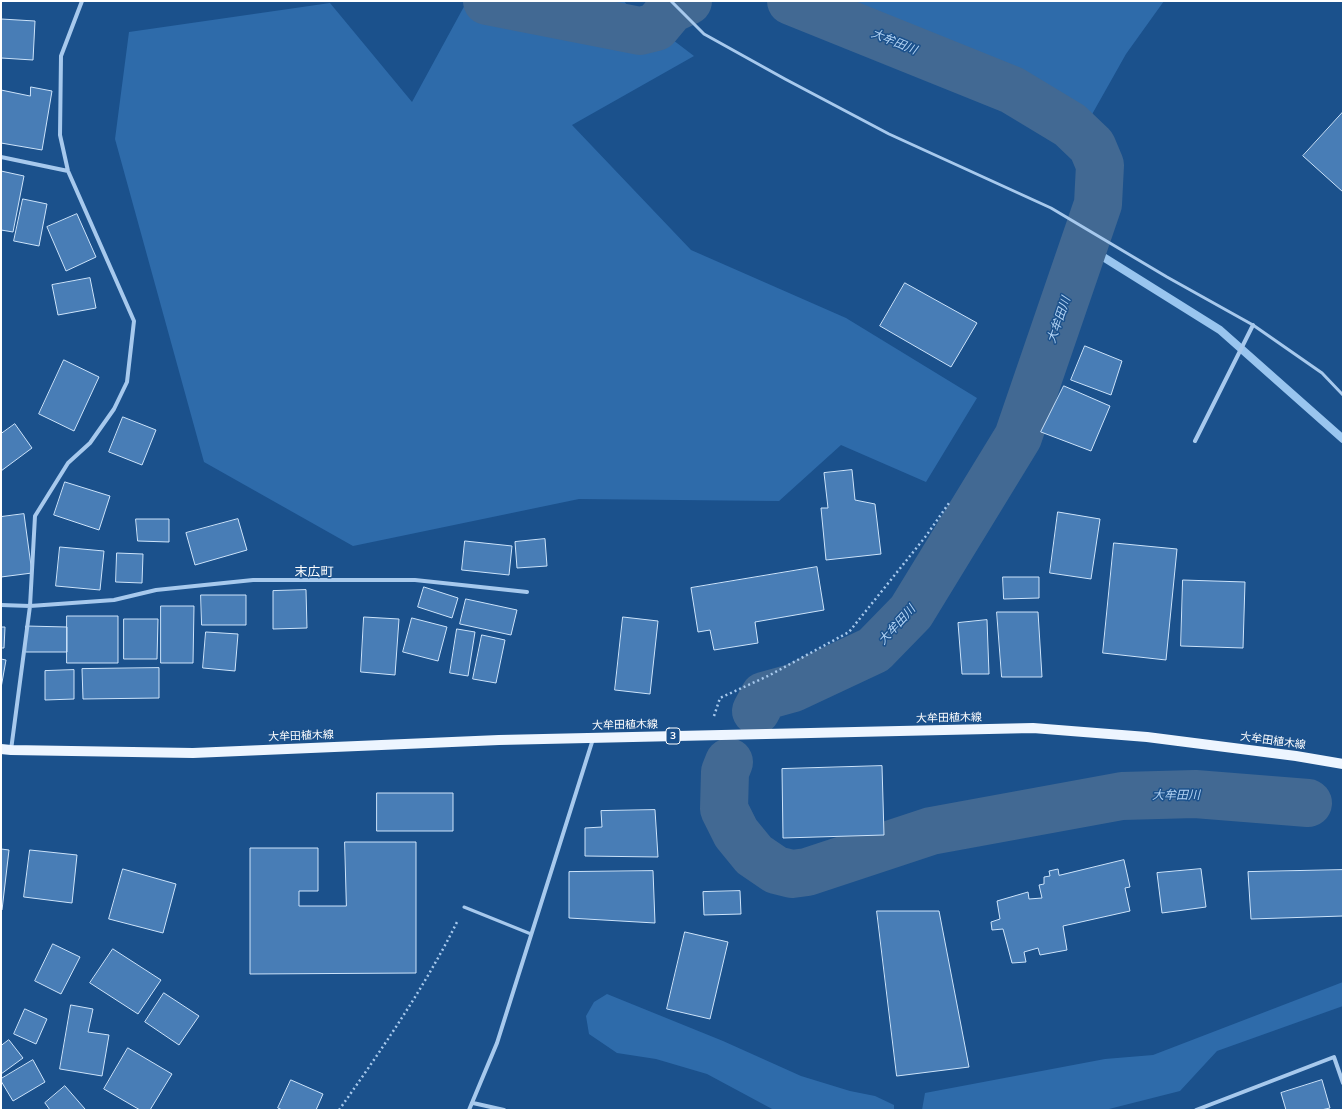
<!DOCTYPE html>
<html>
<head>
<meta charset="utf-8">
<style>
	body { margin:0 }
	#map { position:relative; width:1344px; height:1111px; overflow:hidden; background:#1b518c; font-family:Mulish,sans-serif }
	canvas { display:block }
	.frame { position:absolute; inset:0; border:2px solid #fff; pointer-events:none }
</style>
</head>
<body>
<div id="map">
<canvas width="1344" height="1111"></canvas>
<div class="frame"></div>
</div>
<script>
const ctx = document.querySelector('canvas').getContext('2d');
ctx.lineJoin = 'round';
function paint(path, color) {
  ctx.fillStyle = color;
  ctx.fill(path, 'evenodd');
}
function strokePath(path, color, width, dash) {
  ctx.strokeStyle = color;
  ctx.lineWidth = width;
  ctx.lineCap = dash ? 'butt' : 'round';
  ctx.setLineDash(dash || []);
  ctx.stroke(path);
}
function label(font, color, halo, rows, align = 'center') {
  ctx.font = font + ' Mulish,"Noto Sans JP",sans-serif';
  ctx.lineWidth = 3;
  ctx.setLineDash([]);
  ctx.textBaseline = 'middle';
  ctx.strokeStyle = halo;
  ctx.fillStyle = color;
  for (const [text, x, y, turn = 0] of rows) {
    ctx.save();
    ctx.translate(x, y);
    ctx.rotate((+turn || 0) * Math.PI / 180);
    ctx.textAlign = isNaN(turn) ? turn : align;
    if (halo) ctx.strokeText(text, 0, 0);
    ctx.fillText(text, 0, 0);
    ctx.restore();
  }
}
const green = new Path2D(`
	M 467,1 L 624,1 L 627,5 L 694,56 L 572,125 L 691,250 L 846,318 L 977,398 L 926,482 L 841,445 L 779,501 L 579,499 L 353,546 L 204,462 L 115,139 L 129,32 L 330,3 L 412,102 Z
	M 780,1 L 1164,1 L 1126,54 L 1086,125 L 969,98 Z
	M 1343,982 L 1343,1006 L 1217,1051 L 1180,1091 L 1105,1110 L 922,1110 L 925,1093 L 1105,1059 L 1153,1055 Z
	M 607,994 L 723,1041 L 801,1076 L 850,1091 L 875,1096 L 894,1105 L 894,1110 L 774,1110 L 707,1074 L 656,1059 L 617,1053 L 589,1034 L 586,1016 L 594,1002 Z`);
const stream = new Path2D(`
	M 1084,245 L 1220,330 L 1343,439`);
const river = new Path2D(`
	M 487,1 L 640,31 L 656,27 L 671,9 L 688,1
	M 756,711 L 764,696 L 793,688 L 874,650 L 911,612 L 1018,437 L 1098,204 L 1100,165 L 1092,146 L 1070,125 L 1012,90 L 791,1
	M 729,762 L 725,772 L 724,809 L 736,833 L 754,855 L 776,870 L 792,874 L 807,872 L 931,831 L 1122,796 L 1195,794 L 1308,803`);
const building = new Path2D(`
	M 1,19 L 35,21 L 33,60 L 1,58 Z
	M 31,87 L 52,91 L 42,150 L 1,143 L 1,90 L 30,96 Z
	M 1343,112 L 1343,192 L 1303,156 Z
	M 1,171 L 24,176 L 13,232 L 1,230 Z
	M 23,199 L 47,204 L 39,246 L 14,241 Z
	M 77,214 L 96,257 L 66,271 L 47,227 Z
	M 90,278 L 96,308 L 58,315 L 52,285 Z
	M 905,283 L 977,323 L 951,367 L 880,326 Z
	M 1085,346 L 1122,361 L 1111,395 L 1071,380 Z
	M 64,360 L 99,377 L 74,431 L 39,414 Z
	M 1064,386 L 1110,406 L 1091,451 L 1041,432 Z
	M 123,417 L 156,430 L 142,465 L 109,452 Z
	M 15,424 L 32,448 L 1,471 L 1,434 Z
	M 852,470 L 855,500 L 875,504 L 881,554 L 826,560 L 821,508 L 828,508 L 824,473 Z
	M 65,482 L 110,496 L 99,530 L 54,515 Z
	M 1058,512 L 1100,519 L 1091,579 L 1050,573 Z
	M 24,514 L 32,573 L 1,577 L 1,517 Z
	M 136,519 L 169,519 L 169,542 L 138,541 Z
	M 238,519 L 247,550 L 195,565 L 186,533 Z
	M 545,539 L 547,566 L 517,568 L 515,542 Z
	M 465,541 L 512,546 L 509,575 L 462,570 Z
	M 1114,543 L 1177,549 L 1166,660 L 1103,653 Z
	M 60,547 L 104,551 L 100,590 L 56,586 Z
	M 117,553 L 143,554 L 142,583 L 116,582 Z
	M 817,567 L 824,610 L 755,622 L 758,643 L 714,650 L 710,630 L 698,632 L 691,588 Z
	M 1003,577 L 1039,577 L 1039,598 L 1004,599 Z
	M 1183,580 L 1245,582 L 1243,648 L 1181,646 Z
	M 424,587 L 458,598 L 452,618 L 418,607 Z
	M 306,590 L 307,628 L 273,629 L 273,591 Z
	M 201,595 L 246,595 L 246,625 L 202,625 Z
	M 466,599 L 517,610 L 511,635 L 460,624 Z
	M 161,606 L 194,606 L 193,663 L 161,663 Z
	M 997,612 L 1038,612 L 1042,677 L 1002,677 Z
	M 67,616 L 118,616 L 118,663 L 67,663 Z
	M 364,617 L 399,619 L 395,675 L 361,672 Z
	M 623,617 L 658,621 L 650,694 L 615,690 Z
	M 412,618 L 447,627 L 438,661 L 403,652 Z
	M 124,619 L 158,619 L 157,659 L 124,659 Z
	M 987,620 L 989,674 L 962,674 L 958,623 Z
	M 26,626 L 67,627 L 67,652 L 26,652 Z
	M 1,627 L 5,627 L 4,648 L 1,648 Z
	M 457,629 L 475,632 L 468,676 L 450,673 Z
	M 206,632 L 238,634 L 235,671 L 203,668 Z
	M 482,635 L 505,640 L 496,683 L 473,679 Z
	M 1,659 L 6,660 L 1,688 Z
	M 159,668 L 159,698 L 83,699 L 82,669 Z
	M 74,670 L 74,699 L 45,700 L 45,671 Z
	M 882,766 L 884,835 L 783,838 L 782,769 Z
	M 377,793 L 453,793 L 453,831 L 377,831 Z
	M 655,810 L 658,857 L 585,856 L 585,828 L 602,827 L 601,811 Z
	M 345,842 L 416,842 L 416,973 L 250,974 L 250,848 L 318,848 L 318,891 L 299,891 L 299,906 L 346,906 Z
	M 1,849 L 9,850 L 2,910 L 1,910 Z
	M 30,850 L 77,855 L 72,903 L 24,897 Z
	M 1124,860 L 1130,887 L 1125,888 L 1130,911 L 1063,926 L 1067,950 L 1040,955 L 1038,948 L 1024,952 L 1026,962 L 1012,963 L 1003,929 L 992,930 L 991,922 L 1000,919 L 997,901 L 1028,892 L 1029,899 L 1042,898 L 1039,885 L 1044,884 L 1044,877 L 1050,876 L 1049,871 L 1058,869 L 1059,875 Z
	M 123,869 L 176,884 L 163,933 L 109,919 Z
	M 1201,869 L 1206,907 L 1162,913 L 1157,873 Z
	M 1343,870 L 1343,916 L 1251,919 L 1248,872 Z
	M 653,871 L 655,923 L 569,918 L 569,872 Z
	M 740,891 L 741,914 L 704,915 L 703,892 Z
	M 877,911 L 939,911 L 969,1067 L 897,1076 Z
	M 685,932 L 728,942 L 710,1019 L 667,1009 Z
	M 53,944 L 80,957 L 61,994 L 35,981 Z
	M 113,949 L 161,980 L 138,1014 L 90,983 Z
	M 164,993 L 199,1016 L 179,1045 L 145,1022 Z
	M 71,1005 L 93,1009 L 88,1032 L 109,1035 L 102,1076 L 60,1069 Z
	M 25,1009 L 47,1019 L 36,1044 L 14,1034 Z
	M 9,1040 L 23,1058 L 1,1074 L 1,1046 Z
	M 128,1048 L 172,1074 L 150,1110 L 140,1110 L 104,1089 Z
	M 33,1060 L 45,1082 L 13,1101 L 1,1081 L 1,1079 Z
	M 291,1080 L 323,1094 L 316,1110 L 282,1110 L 278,1108 Z
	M 1322,1080 L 1330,1108 L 1321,1110 L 1286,1110 L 1281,1093 Z
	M 65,1086 L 85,1109 L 84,1110 L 50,1110 L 45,1103 Z`);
const path = new Path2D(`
	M 714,716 L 720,698 L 770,675 L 849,632 L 926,536 L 949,503
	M 339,1110 C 382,1049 425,987 458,920`);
const service = new Path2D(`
	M 671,1 L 704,34 L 785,79 L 889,134 L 1051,208 L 1167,277 L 1253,325 L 1322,373 L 1343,395
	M 464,907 L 531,934`);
const minor = new Path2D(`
	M 1,157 L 68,171
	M 1195,441 L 1253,325
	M 1,605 L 30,606 L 114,600 L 156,590 L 253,580 L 415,580 L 527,592
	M 11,750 L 30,606 L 35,516 L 68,463 L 90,443 L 114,409 L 127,382 L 134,321 L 68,171 L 60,135 L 61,56 L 82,1
	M 473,1103 L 504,1110
	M 469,1110 L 497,1043 L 593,739
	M 1196,1110 L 1334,1057 L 1343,1083`);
const primary = new Path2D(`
	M 1,749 L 11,750 L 193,753 L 499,740 L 1033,728 L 1147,737 L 1296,756 L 1343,764`);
const shields = [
	[673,736,14]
];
const shieldNames = [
	["3",673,736]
];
const streetNames = [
	["大牟田植木線",949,718,-1],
	["大牟田植木線",625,725,-1],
	["大牟田植木線",301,736,-2],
	["大牟田植木線",1273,741,8]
];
const waterNames = [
	["大牟田川",894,42,22],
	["大牟田川",1059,320,-71],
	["大牟田川",897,625,-48],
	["大牟田川",1176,795]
];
const quarterNames = [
	["末広町",314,572]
];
paint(green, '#2e6baa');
strokePath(stream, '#99c5ef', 8);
strokePath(river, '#426993', 48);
paint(building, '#487db6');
strokePath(building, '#cce3fa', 1);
strokePath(path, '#a7c9ed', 2.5, [2, 3]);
strokePath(service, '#a7c9ed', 3);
strokePath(minor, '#a7c9ed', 4);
strokePath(primary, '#edf5ff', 10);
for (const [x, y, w] of shields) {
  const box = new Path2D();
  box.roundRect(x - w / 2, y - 8, w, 16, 3);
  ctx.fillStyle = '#1b518c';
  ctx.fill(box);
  strokePath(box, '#fff', 1);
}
label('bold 10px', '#fff', null, shieldNames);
label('11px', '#fff', '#1b518c', streetNames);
label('italic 12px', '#b2d3f4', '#1b518c', waterNames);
label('13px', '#fff', '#1b518c', quarterNames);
</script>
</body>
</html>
